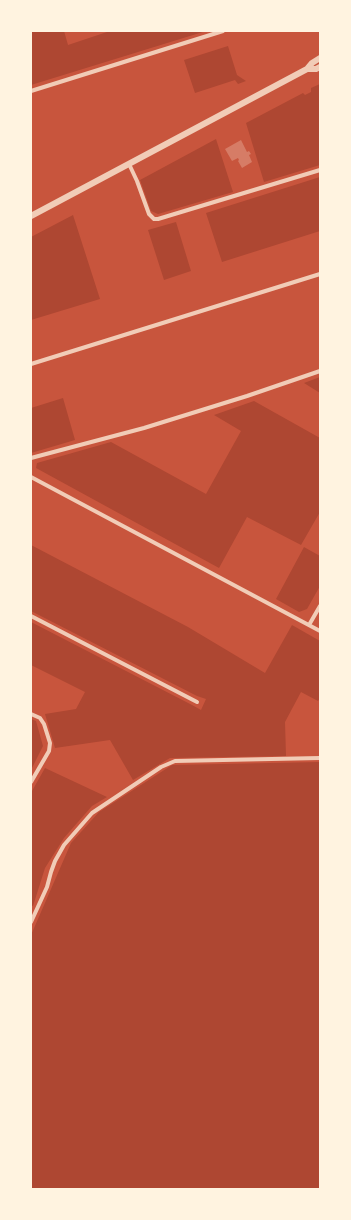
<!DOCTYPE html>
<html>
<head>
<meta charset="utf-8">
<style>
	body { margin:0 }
	#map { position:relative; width:351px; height:1220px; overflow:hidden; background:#c8553d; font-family:Literata,serif }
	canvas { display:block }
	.frame { position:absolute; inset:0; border:32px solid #fff3e0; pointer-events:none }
</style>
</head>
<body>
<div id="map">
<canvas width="351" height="1220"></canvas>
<div class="frame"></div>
</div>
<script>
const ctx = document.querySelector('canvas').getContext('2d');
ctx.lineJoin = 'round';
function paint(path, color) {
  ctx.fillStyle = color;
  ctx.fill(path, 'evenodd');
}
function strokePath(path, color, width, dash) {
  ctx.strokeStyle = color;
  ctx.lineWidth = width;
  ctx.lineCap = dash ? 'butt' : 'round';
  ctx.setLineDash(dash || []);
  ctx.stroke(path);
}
const green = new Path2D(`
	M 31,31 L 64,31 L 68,45 L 110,31 L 206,31 L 31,85 Z
	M 228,46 L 237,75 L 246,81 L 238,84 L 235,80 L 195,93 L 184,60 Z
	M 320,84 L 320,165 L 264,182 L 246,123 L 303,93 L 305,95 L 311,92 L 311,88 Z
	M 216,139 L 233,192 L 158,214 L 151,211 L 140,180 Z
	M 320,177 L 320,231 L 222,262 L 206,213 Z
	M 73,215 L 100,299 L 31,320 L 31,237 Z
	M 176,222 L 191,271 L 164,280 L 148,230 Z
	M 320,377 L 320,393 L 304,383 Z
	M 63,398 L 75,440 L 31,453 L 31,408 Z
	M 254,401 L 320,438 L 320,512 L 301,545 L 247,517 L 219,568 L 36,468 L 37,463 L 111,442 L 206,494 L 241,431 L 214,415 Z
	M 31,545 L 188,627 L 265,673 L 292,625 L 320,641 L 320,698 L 318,701 L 301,692 L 285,722 L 286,756 L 170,758 L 133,780 L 110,740 L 55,748 L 45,714 L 76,709 L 85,692 L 31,665 L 31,622 L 192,705 L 201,710 L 206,699 L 197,696 L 31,611 Z
	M 304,547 L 320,556 L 320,586 L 307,609 L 299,612 L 276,599 Z
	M 31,719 L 36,721 L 43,746 L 31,770 Z
	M 320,762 L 320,1189 L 31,1189 L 31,935 L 71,843 L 99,812 L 172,765 Z
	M 45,768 L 107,797 L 92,806 L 64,838 L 45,868 L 33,906 L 31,905 L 31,791 L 32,791 Z`);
const building = new Path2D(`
	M 241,140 L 247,152 L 249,151 L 251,154 L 249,155 L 252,162 L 242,168 L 238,161 L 239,160 L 238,158 L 232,161 L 225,149 Z`);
const minor = new Path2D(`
	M 31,91 L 223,31
	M 129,164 L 137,181 L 149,214 L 154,219 L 158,219 L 320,170
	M 31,364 L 320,274
	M 31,458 L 144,428 L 247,396 L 320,371
	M 31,477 L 320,631
	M 31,616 L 197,702
	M 309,625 L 320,606
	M 31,714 L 40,718 L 44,724 L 50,743 L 49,751 L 31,782
	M 31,922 L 47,887 L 51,872 L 55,861 L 64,845 L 92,813 L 161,767 L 175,761 L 320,758`);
const tertiary = new Path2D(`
	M 307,69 L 316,69 L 320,67
	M 31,216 L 307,69 L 312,63 L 320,58`);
paint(green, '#ae4732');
paint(building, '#d67c66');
strokePath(minor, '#f1ccb7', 4);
strokePath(tertiary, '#f1ccb7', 6);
</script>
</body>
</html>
